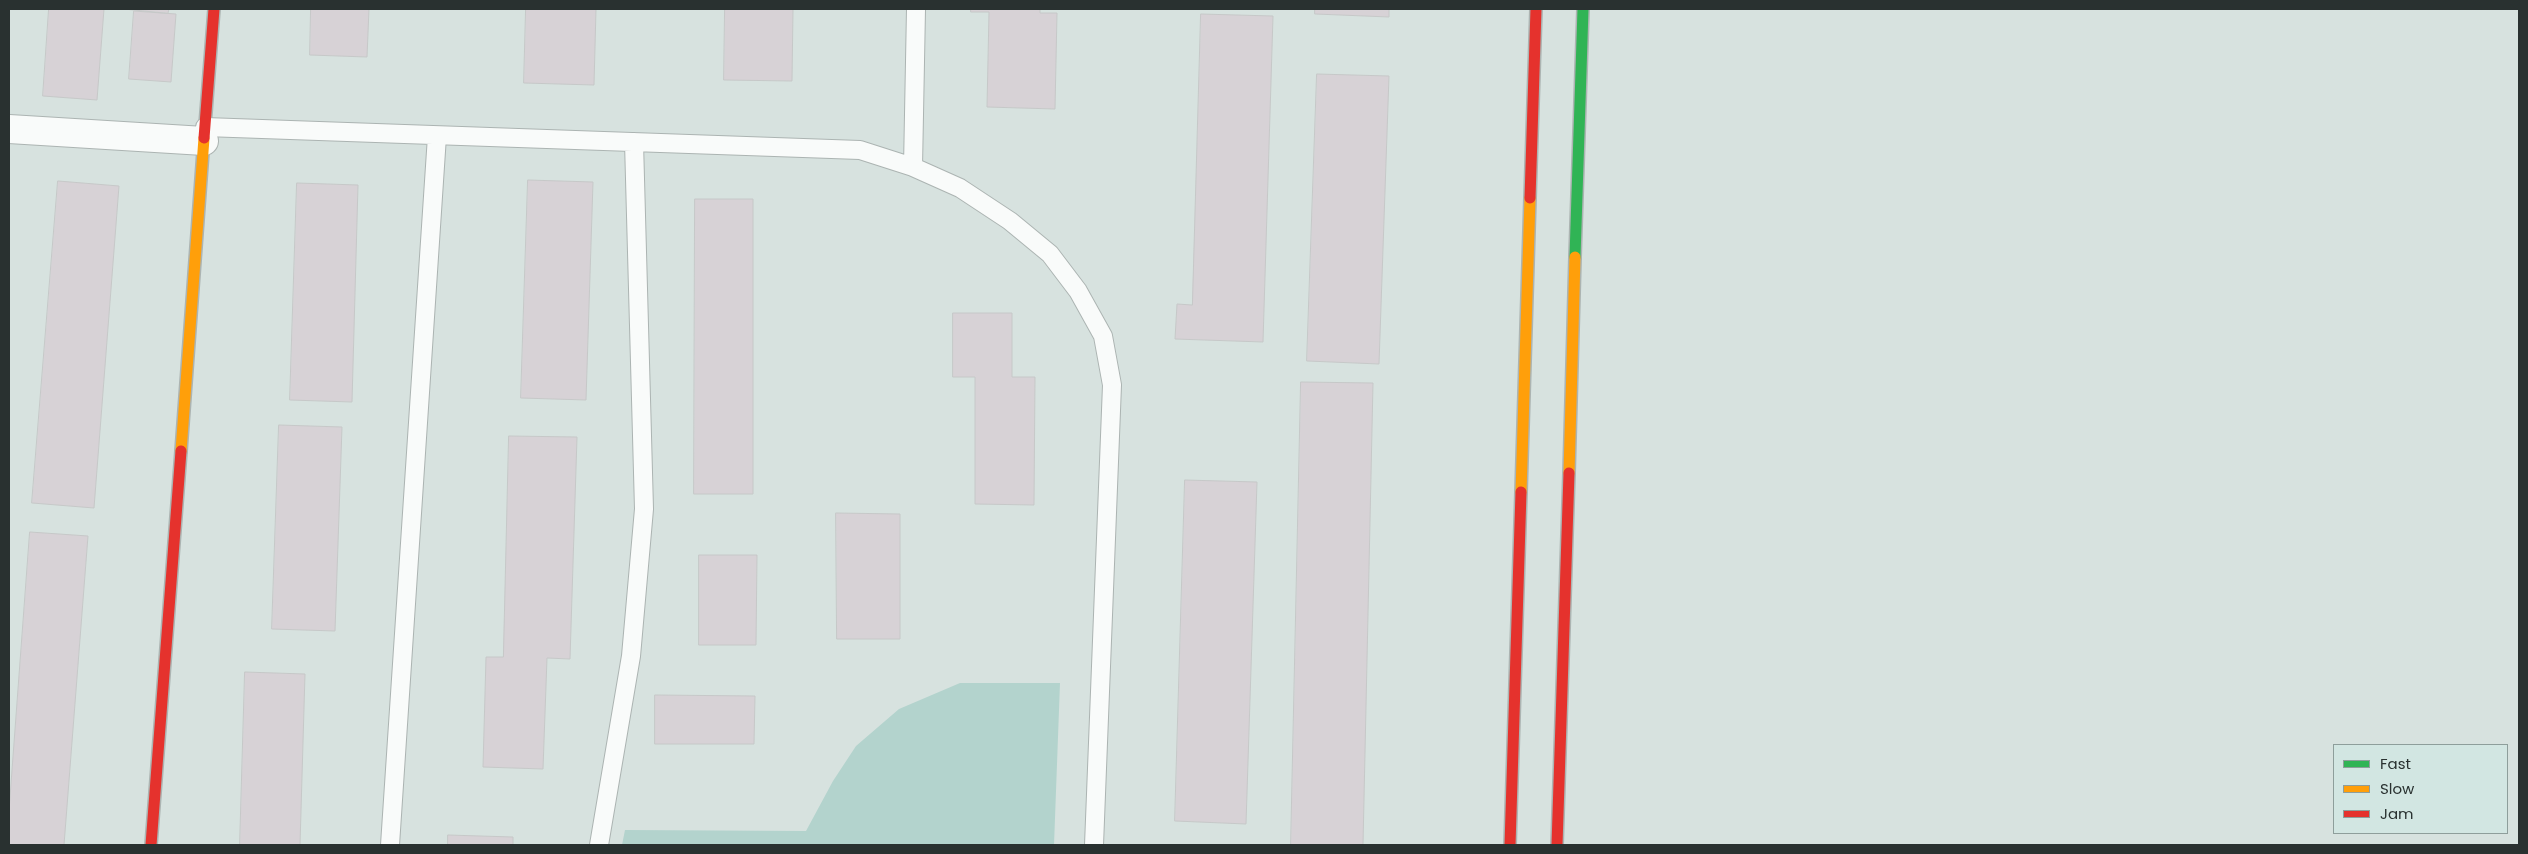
<!DOCTYPE html>
<html>
<head>
<meta charset="utf-8">
<style>
	body { margin:0 }
	#map { position:relative; width:2528px; height:854px; overflow:hidden; background:#d7e2df; font-family:Poppins,sans-serif }
	canvas { display:block }
	.frame { position:absolute; inset:0; border:10px solid #293130; pointer-events:none }
	.legend { position:absolute; left:2333px; top:744px; width:175px; height:90px; box-sizing:border-box; background:#d2e6e2; border:1px solid #8e9e9b; margin:0; padding:6px 9px; list-style:none; font-size:15px; color:#293130 }
	.legend li { display:flex; align-items:center; gap:10px; height:25px }
	.legend b { width:25px; border:1px solid #8e9e9b }
</style>
</head>
<body>
<div id="map">
<canvas width="2528" height="854"></canvas>
<div class="frame"></div>
<ul class="legend">
<li><b style="height:6px;background:#30b455"></b>Fast</li>
<li><b style="height:6px;background:#ff9f0a"></b>Slow</li>
<li><b style="height:6px;background:#e5322d"></b>Jam</li>
</ul>
</div>
<script>
const ctx = document.querySelector('canvas').getContext('2d');
ctx.lineJoin = 'round';
function paint(path, color) {
  ctx.fillStyle = color;
  ctx.fill(path, 'evenodd');
}
function strokePath(path, color, width, dash) {
  ctx.strokeStyle = color;
  ctx.lineWidth = width;
  ctx.lineCap = dash ? 'butt' : 'round';
  ctx.setLineDash(dash || []);
  ctx.stroke(path);
}
const green = new Path2D(`
	M 960,683 L 1060,683 L 1054,845 L 622,845 L 625,830 L 806,831 L 833,781 L 856,746 L 899,709 Z`);
const building = new Path2D(`
	M 49,9 L 104,9 L 97,100 L 43,96 Z
	M 124,9 L 169,9 L 168,13 Z
	M 311,9 L 369,9 L 367,57 L 310,55 Z
	M 526,9 L 596,9 L 594,85 L 524,83 Z
	M 725,9 L 793,9 L 792,81 L 724,80 Z
	M 971,9 L 1040,9 L 1040,13 L 1057,13 L 1055,109 L 987,107 L 989,12 L 971,12 Z
	M 1315,9 L 1389,9 L 1389,17 L 1315,14 Z
	M 134,11 L 176,14 L 171,82 L 129,79 Z
	M 1201,14 L 1273,16 L 1263,342 L 1175,339 L 1177,304 L 1192,305 Z
	M 1317,74 L 1389,76 L 1379,364 L 1307,361 Z
	M 528,180 L 593,182 L 586,400 L 521,398 Z
	M 58,181 L 119,186 L 94,508 L 32,503 Z
	M 297,183 L 358,185 L 352,402 L 290,400 Z
	M 695,199 L 753,199 L 753,494 L 694,494 Z
	M 953,313 L 1012,313 L 1012,377 L 1035,377 L 1034,505 L 975,504 L 975,377 L 953,377 Z
	M 1301,382 L 1373,383 L 1363,845 L 1291,845 Z
	M 279,425 L 342,427 L 335,631 L 272,629 Z
	M 509,436 L 577,437 L 570,659 L 547,658 L 543,769 L 483,767 L 486,657 L 503,657 Z
	M 1185,480 L 1257,482 L 1246,824 L 1175,821 Z
	M 836,513 L 900,514 L 900,639 L 837,639 Z
	M 30,532 L 88,536 L 64,845 L 9,845 L 9,811 Z
	M 699,555 L 757,555 L 756,645 L 699,645 Z
	M 245,672 L 305,674 L 300,845 L 240,845 Z
	M 655,695 L 755,696 L 754,744 L 655,744 Z
	M 448,835 L 513,837 L 513,845 L 448,845 Z`);
const lane = new Path2D(`
	M 205,127 L 860,150 L 913,167 L 960,188 L 1010,221 L 1050,254 L 1078,291 L 1103,336 L 1112,385 L 1094,845
	M 913,167 L 916,9
	M 390,845 L 437,136
	M 599,845 L 631,656 L 644,509 L 634,142`);
const street = new Path2D(`
	M 9,129 L 204,141`);
const fast = new Path2D(`
	M 1575,257 L 1583,9`);
const slow = new Path2D(`
	M 181,451 L 204,138
	M 1569,473 L 1575,257
	M 1521,492 L 1530,198`);
const jam = new Path2D(`
	M 204,138 L 214,9
	M 1530,198 L 1536,9
	M 151,845 L 181,451
	M 1510,845 L 1521,492
	M 1557,845 L 1569,473`);
paint(green, '#b3d3cd');
paint(building, '#d7d2d6');
strokePath(building, '#c6c8c8', 1);
strokePath(lane, '#acb4b2', 20);
strokePath(street, '#acb4b2', 30);
strokePath(fast, '#acb4b2', 14);
strokePath(slow, '#acb4b2', 14);
strokePath(jam, '#acb4b2', 14);
strokePath(lane, '#f9fbfa', 18);
strokePath(street, '#f9fbfa', 28);
strokePath(fast, '#30b455', 11);
strokePath(slow, '#ff9f0a', 11);
strokePath(jam, '#e5322d', 11);
</script>
</body>
</html>
